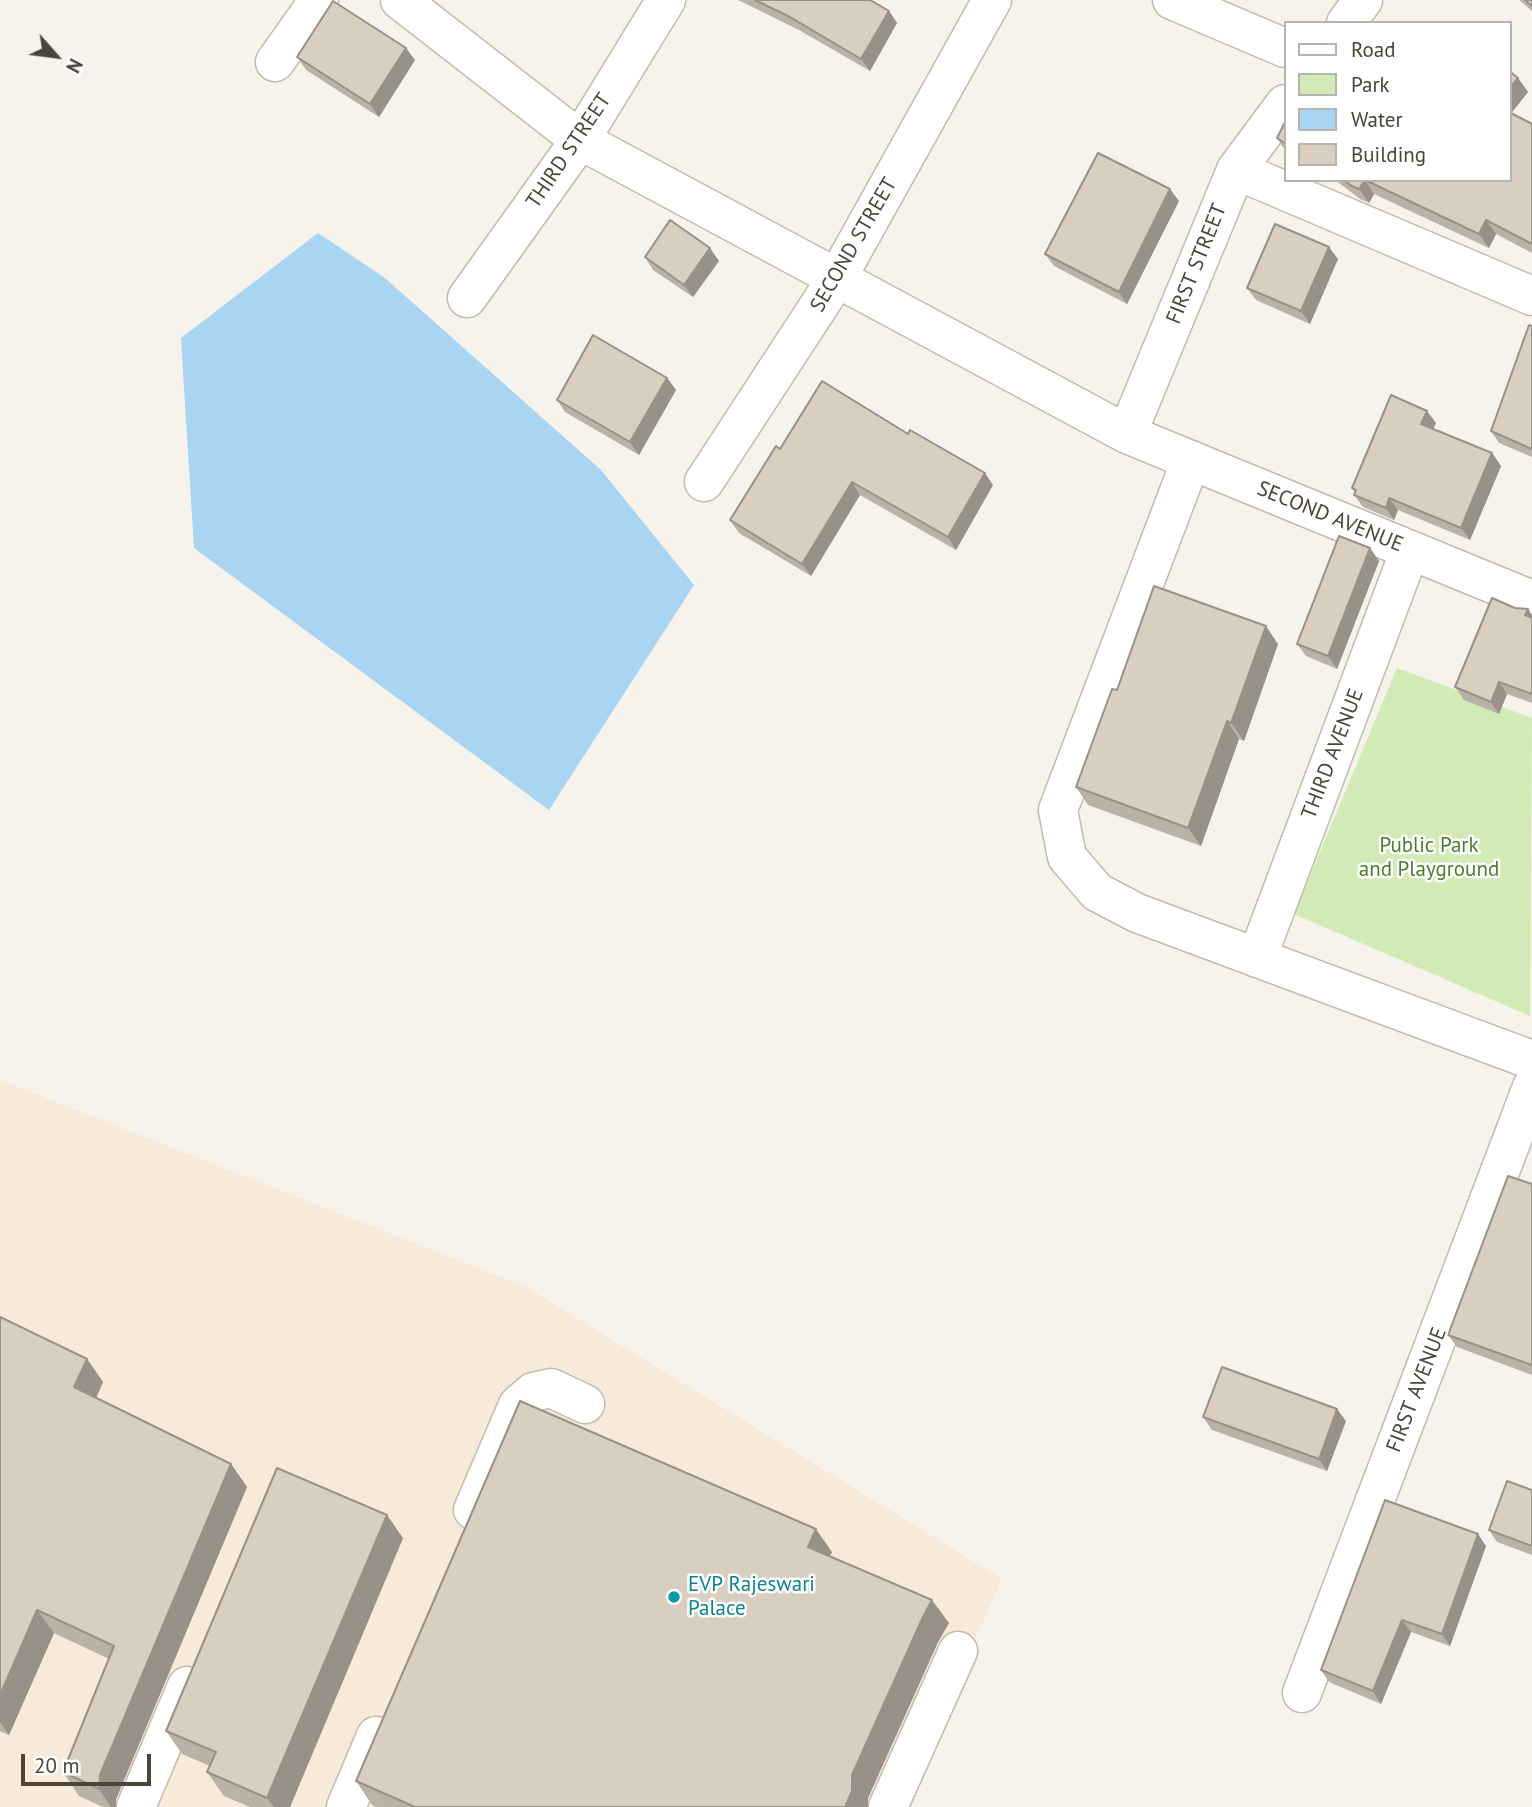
<!DOCTYPE html>
<html>
<head>
<meta charset="utf-8">
<style>
	body { margin:0 }
	#map { position:relative; width:1532px; height:1807px; overflow:hidden; background:#f6f3ec; font-family:"PT Sans",sans-serif }
	canvas { display:block }
	.legend { position:absolute; left:1284px; top:21px; width:228px; height:161px; box-sizing:border-box; background:#fff; border:2px solid #b7b4b0; margin:0; padding:9px 12px; list-style:none; font-size:21px; color:#4b4439 }
	.legend li { display:flex; align-items:center; gap:14px; height:35px }
	.legend b { width:35px; border:2px solid #b7b4b0 }
	.north { position:absolute; left:21px; top:21px; width:70px; height:70px; -webkit-text-stroke:5px #fff; paint-order:stroke; rotate:118deg; font-size:19px; font-weight:700; line-height:28px; text-align:center; color:#4b4439 }
	.north::after { content:''; display:block; margin:auto; width:24px; height:32px; background:#4b4439; clip-path:polygon(50% 0,100% 100%,50% 72%,0 100%) }
	.scale { position:absolute; left:21px; top:1754px; width:130px; height:32px; box-sizing:border-box; border:4px solid #4b4439; border-top:0; padding-left:9px; font-size:21px; line-height:24px; white-space:nowrap; color:#4b4439; -webkit-text-stroke:5px #fff; paint-order:stroke }
</style>
</head>
<body>
<div id="map">
<canvas width="1532" height="1807"></canvas>
<ul class="legend">
<li><b style="height:9px;background:#fff"></b>Road</li>
<li><b style="height:19px;background:#d2eab5"></b>Park</li>
<li><b style="height:19px;background:#a9d4f2"></b>Water</li>
<li><b style="height:19px;background:#d8cfc1"></b>Building</li>
</ul>
<div class="north">N</div>
<div class="scale">20 m</div>
</div>
<script>
const ctx = document.querySelector('canvas').getContext('2d');
ctx.lineJoin = 'round';
function paint(path, color) {
  ctx.fillStyle = color;
  ctx.fill(path, 'evenodd');
}
function strokePath(path, color, width, dash) {
  ctx.strokeStyle = color;
  ctx.lineWidth = width;
  ctx.lineCap = dash ? 'butt' : 'round';
  ctx.setLineDash(dash || []);
  ctx.stroke(path);
}
function label(font, color, halo, rows, align = 'center') {
  ctx.font = font + ' "PT Sans",sans-serif';
  ctx.lineWidth = 5;
  ctx.setLineDash([]);
  ctx.textBaseline = 'middle';
  ctx.strokeStyle = halo;
  ctx.fillStyle = color;
  for (const [text, x, y, turn = 0] of rows) {
    ctx.save();
    ctx.translate(x, y);
    ctx.rotate((+turn || 0) * Math.PI / 180);
    ctx.textAlign = isNaN(turn) ? turn : align;
    if (halo) ctx.strokeText(text, 0, 0);
    ctx.fillText(text, 0, 0);
    ctx.restore();
  }
}
const commercial = new Path2D(`
	M 0,1080 L 526,1287 L 1002,1579 L 900,1807 L 0,1807 Z`);
const green = new Path2D(`
	M 1397,668 L 1532,718 L 1530,1016 L 1294,914 Z`);
const water = new Path2D(`
	M 318,233 L 385,278 L 601,470 L 694,585 L 549,810 L 194,548 L 181,338 Z`);
const minor = new Path2D(`
	M 400,0 L 580,140 L 1127,434 L 1532,600
	M 1172,0 L 1285,48
	M 1346,23 L 1363,0
	M 275,62 L 319,0
	M 1236,170 L 1532,296
	M 467,298 L 580,140 L 666,0
	M 1127,434 L 1236,170 L 1285,104
	M 1191,460 L 1058,810 L 1067,857 L 1097,892 L 1137,913 L 1532,1060
	M 704,482 L 837,278 L 992,0
	M 1257,958 L 1410,550
	M 473,1510 L 518,1405 L 533,1392 L 551,1388 L 585,1404
	M 1302,1693 L 1532,1087
	M 136,1807 L 187,1686
	M 346,1807 L 376,1736
	M 888,1807 L 958,1651`);
const wall = new Path2D(`
	M 738,0 L 870,0 L 889,11 L 897,23 L 870,71 L 799,30 Z
	M 1519,0 L 1532,0 L 1532,11 Z
	M 297,57 L 415,60 L 379,117 L 306,70 Z
	M 1509,71 L 1518,78 L 1528,92 L 1511,113 L 1532,124 L 1532,253 L 1496,234 L 1489,248 L 1374,194 L 1369,203 L 1360,199 L 1335,180 L 1509,180 Z
	M 1285,122 L 1285,150 L 1277,138 Z
	M 1179,201 L 1127,304 L 1054,266 L 1045,254 Z
	M 645,257 L 719,261 L 693,297 L 653,270 Z
	M 1338,259 L 1310,324 L 1256,300 L 1247,288 Z
	M 1532,326 L 1532,457 L 1499,443 L 1491,431 Z
	M 667,378 L 676,390 L 639,455 L 565,412 L 557,400 Z
	M 1436,423 L 1433,429 L 1492,453 L 1501,466 L 1470,540 L 1398,510 L 1394,520 L 1363,507 L 1354,495 L 1355,493 L 1352,488 Z
	M 908,434 L 993,485 L 956,550 L 860,495 L 811,576 L 739,533 L 730,520 L 780,449 Z
	M 1370,548 L 1379,561 L 1337,669 L 1306,656 L 1297,644 Z
	M 1515,608 L 1528,609 L 1532,615 L 1532,703 L 1507,694 L 1499,714 L 1464,700 L 1455,687 Z
	M 1278,644 L 1244,741 L 1239,739 L 1201,846 L 1088,805 L 1076,787 L 1117,690 Z
	M 1532,1184 L 1532,1375 L 1457,1347 L 1448,1335 Z
	M 0,1317 L 87,1359 L 103,1382 L 96,1398 L 231,1464 L 247,1487 L 116,1799 L 116,1807 L 103,1807 L 79,1796 L 63,1772 L 109,1659 L 54,1633 L 9,1735 L 0,1731 Z
	M 1203,1417 L 1346,1421 L 1327,1471 L 1212,1430 Z
	M 1532,1490 L 1532,1555 L 1497,1542 L 1489,1530 Z
	M 403,1538 L 290,1807 L 250,1807 L 224,1796 L 207,1772 L 210,1766 L 182,1754 L 166,1731 Z
	M 1486,1546 L 1450,1646 L 1411,1632 L 1381,1704 L 1329,1682 L 1321,1670 Z
	M 832,1552 L 830,1556 L 949,1623 L 938,1642 L 868,1798 L 868,1807 L 377,1807 L 372,1805 L 356,1781 Z`);
const shadedWall = new Path2D(`
	M 889,11 L 897,23 L 870,71 L 861,59 Z
	M 406,48 L 415,60 L 379,117 L 370,104 Z
	M 1518,78 L 1528,92 L 1509,116 L 1509,89 Z
	M 1365,180 L 1374,194 L 1369,203 L 1359,189 Z
	M 1170,189 L 1179,201 L 1127,304 L 1119,292 Z
	M 1486,220 L 1496,234 L 1489,248 L 1479,234 Z
	M 1329,247 L 1338,259 L 1310,324 L 1301,311 Z
	M 710,248 L 719,261 L 693,297 L 684,285 Z
	M 667,378 L 676,390 L 639,455 L 630,442 Z
	M 1427,411 L 1436,423 L 1430,436 L 1421,424 Z
	M 1492,453 L 1501,466 L 1470,540 L 1461,528 Z
	M 985,473 L 993,485 L 956,550 L 948,537 Z
	M 852,482 L 860,495 L 811,576 L 802,564 Z
	M 1389,498 L 1398,510 L 1394,520 L 1386,508 Z
	M 1370,548 L 1379,561 L 1337,669 L 1328,656 Z
	M 1528,609 L 1532,615 L 1532,625 L 1525,615 Z
	M 1266,626 L 1278,644 L 1244,741 L 1231,723 Z
	M 1499,682 L 1507,694 L 1499,714 L 1491,702 Z
	M 1227,721 L 1239,739 L 1201,846 L 1188,828 Z
	M 87,1359 L 103,1382 L 90,1411 L 74,1387 Z
	M 1337,1409 L 1346,1421 L 1327,1471 L 1319,1459 Z
	M 231,1464 L 247,1487 L 116,1799 L 116,1807 L 111,1807 L 99,1789 L 100,1775 Z
	M 387,1515 L 403,1538 L 290,1807 L 274,1807 L 267,1798 Z
	M 816,1529 L 832,1552 L 824,1570 L 808,1547 Z
	M 1478,1534 L 1486,1546 L 1450,1646 L 1442,1634 Z
	M 932,1600 L 949,1623 L 938,1642 L 868,1798 L 868,1807 L 845,1807 L 852,1775 L 922,1619 Z
	M 37,1610 L 54,1633 L 9,1735 L 0,1722 L 0,1695 Z
	M 1402,1620 L 1411,1632 L 1381,1704 L 1373,1691 Z`);
const building = new Path2D(`
	M 755,0 L 870,0 L 889,11 L 861,59 L 790,17 Z
	M 1525,0 L 1532,0 L 1532,6 Z
	M 333,1 L 406,48 L 370,104 L 297,57 Z
	M 1509,71 L 1518,78 L 1509,89 Z
	M 1509,112 L 1532,124 L 1532,244 L 1486,220 L 1479,234 L 1365,180 L 1359,189 L 1350,185 L 1344,180 L 1509,180 Z
	M 1285,122 L 1285,143 L 1277,138 Z
	M 1098,153 L 1170,189 L 1119,292 L 1045,254 Z
	M 670,220 L 710,248 L 684,285 L 645,257 Z
	M 1275,224 L 1329,247 L 1301,311 L 1247,288 Z
	M 1529,325 L 1532,326 L 1532,449 L 1491,431 Z
	M 593,335 L 667,378 L 630,442 L 557,400 Z
	M 822,381 L 908,434 L 910,430 L 985,473 L 948,537 L 852,482 L 802,564 L 730,520 L 776,446 L 780,449 Z
	M 1391,395 L 1427,411 L 1421,424 L 1492,453 L 1461,528 L 1389,498 L 1386,508 L 1354,495 L 1356,490 L 1352,488 Z
	M 1339,536 L 1370,548 L 1328,656 L 1297,644 Z
	M 1154,586 L 1266,626 L 1231,723 L 1227,721 L 1188,828 L 1076,787 L 1112,689 L 1117,690 Z
	M 1492,598 L 1515,608 L 1528,609 L 1525,615 L 1532,618 L 1532,694 L 1499,682 L 1491,702 L 1455,687 Z
	M 1508,1176 L 1532,1184 L 1532,1365 L 1448,1335 Z
	M 0,1317 L 87,1359 L 74,1387 L 231,1464 L 100,1775 L 99,1789 L 63,1772 L 114,1646 L 37,1610 L 0,1695 Z
	M 1222,1367 L 1337,1409 L 1319,1459 L 1203,1417 Z
	M 520,1401 L 816,1529 L 808,1547 L 932,1600 L 922,1619 L 852,1775 L 852,1791 L 845,1807 L 415,1807 L 356,1781 Z
	M 277,1468 L 387,1515 L 267,1798 L 207,1772 L 216,1752 L 166,1731 Z
	M 1507,1481 L 1532,1490 L 1532,1546 L 1489,1530 Z
	M 1385,1500 L 1478,1534 L 1442,1634 L 1402,1620 L 1373,1691 L 1321,1670 Z`);
const markers = [
	[674,1597,7,"#0f9aa8"]
];
const streetNames = [
	["THIRD STREET",569,151,-56],
	["SECOND STREET",854,245,-60],
	["FIRST STREET",1197,264,-68],
	["SECOND AVENUE",1330,517,22],
	["THIRD AVENUE",1333,754,-69],
	["FIRST AVENUE",1417,1390,-69]
];
const parkNames = [
	["Public Park",1429,846],
	["and Playground",1429,870]
];
const cultureNames = [
	["EVP Rajeswari",688,1585],
	["Palace",688,1609]
];
paint(commercial, '#f7ead8');
paint(green, '#d2eab5');
paint(water, '#a9d4f2');
strokePath(minor, '#c2bbae', 41);
strokePath(minor, '#fff', 38);
paint(wall, '#bab2a6');
paint(shadedWall, '#979187');
paint(building, '#d8cfc1');
strokePath(building, '#979187', 2);
for (const [x, y, r, color] of markers) {
  const dot = new Path2D();
  dot.arc(x, y, r, 0, 2 * Math.PI);
  ctx.fillStyle = color;
  ctx.fill(dot);
  strokePath(dot, '#fff', 2.5);
}
label('21px', '#4b4439', '#fff', streetNames);
label('21px', '#4a7f2a', '#fff', parkNames);
label('21px', '#0d838f', '#fff', cultureNames, 'left');
</script>
</body>
</html>
